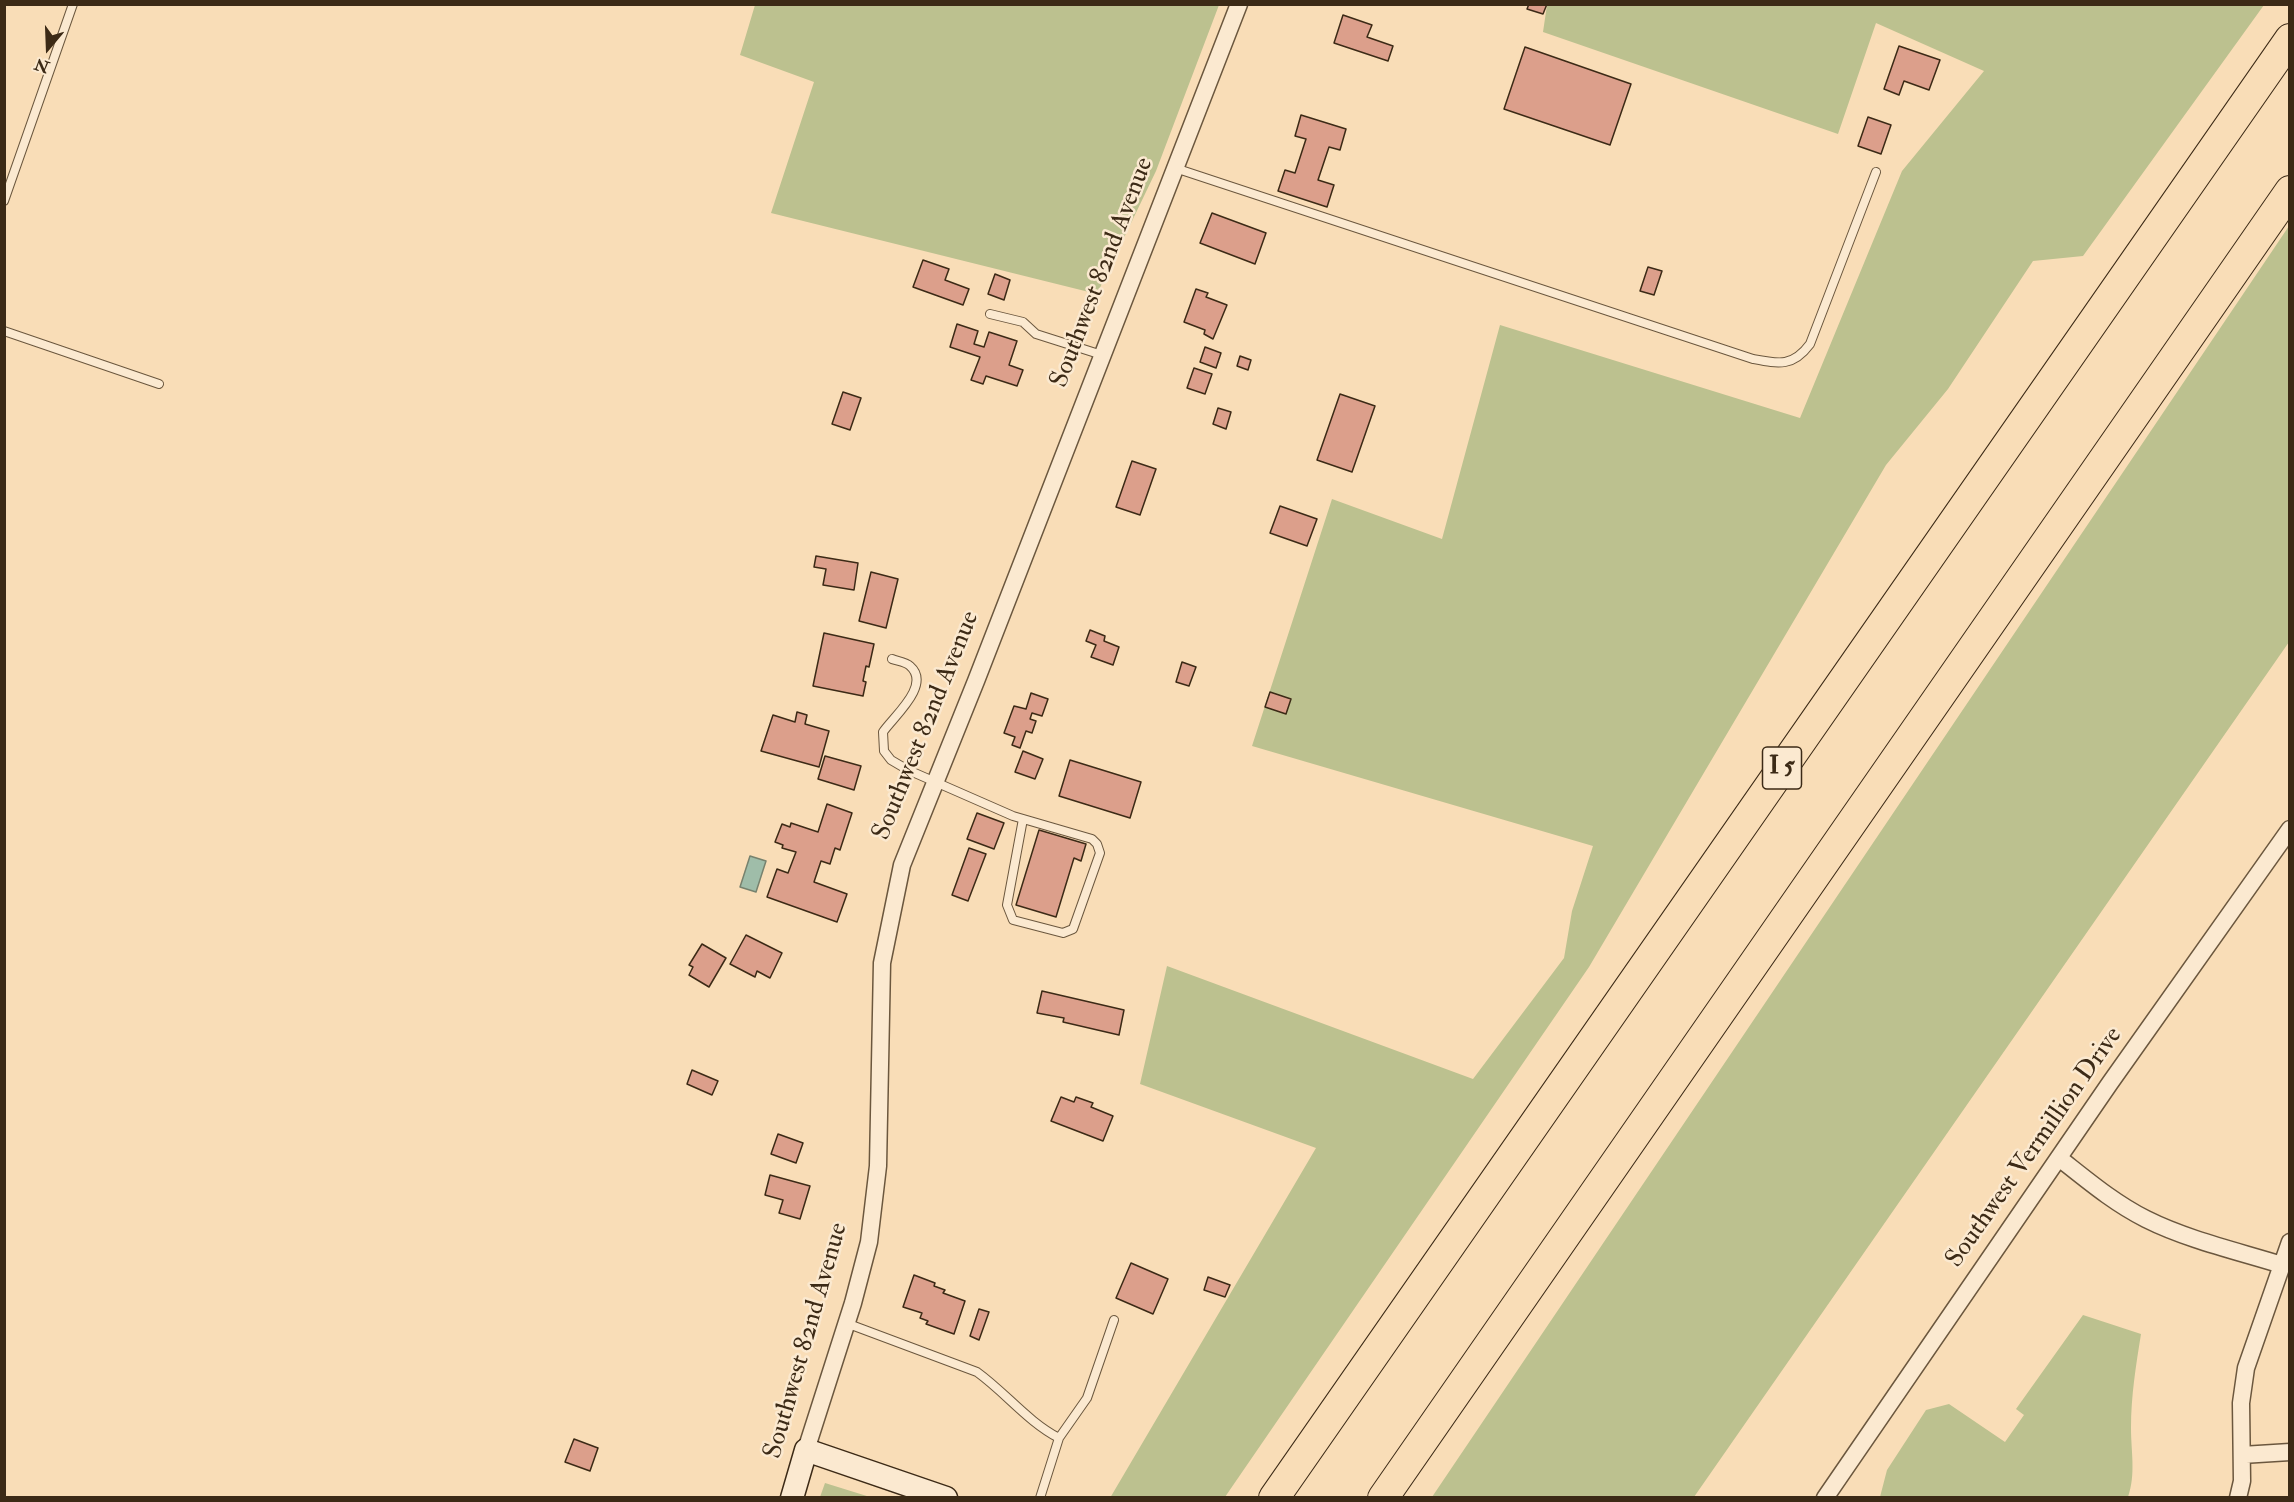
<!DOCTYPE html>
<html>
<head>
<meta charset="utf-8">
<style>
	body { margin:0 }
	#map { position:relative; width:2294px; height:1502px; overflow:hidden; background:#f9ddb7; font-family:"IM FELL Double Pica",serif }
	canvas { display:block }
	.frame { position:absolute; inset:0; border:6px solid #3c2a16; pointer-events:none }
	.north { position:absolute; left:18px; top:18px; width:60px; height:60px; -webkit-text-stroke:4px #fbe9d0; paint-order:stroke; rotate:199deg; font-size:16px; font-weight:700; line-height:24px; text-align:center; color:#3c2a16 }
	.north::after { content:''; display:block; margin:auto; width:21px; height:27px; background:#3c2a16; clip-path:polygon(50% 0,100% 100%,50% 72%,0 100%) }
</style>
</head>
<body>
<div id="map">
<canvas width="2294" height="1502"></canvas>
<div class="frame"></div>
<div class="north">N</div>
</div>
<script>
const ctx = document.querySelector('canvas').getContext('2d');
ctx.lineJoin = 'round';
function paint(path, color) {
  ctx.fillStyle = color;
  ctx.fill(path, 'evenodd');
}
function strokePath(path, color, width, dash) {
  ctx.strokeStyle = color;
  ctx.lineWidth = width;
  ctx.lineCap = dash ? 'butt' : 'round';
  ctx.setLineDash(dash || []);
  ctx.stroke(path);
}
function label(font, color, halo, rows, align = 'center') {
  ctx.font = font + ' "IM FELL Double Pica",serif';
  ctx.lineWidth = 5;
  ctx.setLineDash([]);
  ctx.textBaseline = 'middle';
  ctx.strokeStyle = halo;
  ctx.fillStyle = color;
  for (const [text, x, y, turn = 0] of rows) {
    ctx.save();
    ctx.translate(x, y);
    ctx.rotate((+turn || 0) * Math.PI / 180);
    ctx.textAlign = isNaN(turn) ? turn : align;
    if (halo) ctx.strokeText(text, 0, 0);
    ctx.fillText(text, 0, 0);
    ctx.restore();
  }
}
const green = new Path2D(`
	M 1110,5 L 1219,5 L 1156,171 L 1097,294 L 771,213 L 814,82 L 740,55 L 755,5 Z
	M 1547,5 L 2264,5 L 2083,256 L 2033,261 L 1948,389 L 1886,465 L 1589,967 L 1225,1497 L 1110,1498 L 1316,1148 L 1140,1084 L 1167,966 L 1473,1079 L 1564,958 L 1572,911 L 1593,846 L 1252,746 L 1332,499 L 1442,539 L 1500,325 L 1800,418 L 1902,171 L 1984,71 L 1876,23 L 1838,134 L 1543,32 Z
	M 2289,226 L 2289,642 L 1694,1497 L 1432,1497 Z
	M 2083,1315 L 2141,1334 C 2136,1365 2131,1396 2131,1428 C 2131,1452 2136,1474 2128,1497 L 1880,1497 L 1887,1470 L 1926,1410 L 1949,1404 L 2005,1442 L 2024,1415 L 2016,1409 Z
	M 825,1483 L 870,1497 L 820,1497 Z`);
const water = new Path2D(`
	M 750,856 L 766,861 L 756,892 L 740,887 Z`);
const building = new Path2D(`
	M 1529,4 L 1547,4 L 1543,14 L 1527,9 Z
	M 1343,15 L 1372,25 L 1367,37 L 1393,46 L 1388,61 L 1334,43 Z
	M 1899,46 L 1940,60 L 1929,90 L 1904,81 L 1899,95 L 1884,89 Z
	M 1525,47 L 1631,84 L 1610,145 L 1504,109 Z
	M 1301,115 L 1346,129 L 1340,150 L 1329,147 L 1318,180 L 1334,185 L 1327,207 L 1278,191 L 1285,170 L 1295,173 L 1306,139 L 1295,136 Z
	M 1868,117 L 1891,125 L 1881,154 L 1858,146 Z
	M 1212,213 L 1266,233 L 1255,264 L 1200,243 Z
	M 923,260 L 949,269 L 945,280 L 969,289 L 963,305 L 913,287 Z
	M 1648,267 L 1662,271 L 1654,295 L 1640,291 Z
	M 995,274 L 1010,280 L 1004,300 L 988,294 Z
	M 1196,289 L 1208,293 L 1206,297 L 1227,305 L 1213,339 L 1204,334 L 1205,330 L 1184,322 Z
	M 957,324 L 978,331 L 974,344 L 984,347 L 989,332 L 1017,341 L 1009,365 L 1023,370 L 1017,386 L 986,376 L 983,384 L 971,380 L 980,357 L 950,347 Z
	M 1205,347 L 1221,353 L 1216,368 L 1200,362 Z
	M 1240,356 L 1251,360 L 1248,370 L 1237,366 Z
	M 1194,368 L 1212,374 L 1205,394 L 1187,388 Z
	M 843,392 L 861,398 L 850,430 L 832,424 Z
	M 1340,394 L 1375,406 L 1352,472 L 1317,460 Z
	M 1218,408 L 1231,412 L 1226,429 L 1213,424 Z
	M 1132,461 L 1156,469 L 1140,515 L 1116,507 Z
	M 1280,506 L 1317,519 L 1307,546 L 1270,533 Z
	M 816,556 L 858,563 L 854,590 L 823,585 L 826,569 L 814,567 Z
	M 871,572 L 898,579 L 886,628 L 859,621 Z
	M 1090,630 L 1105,636 L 1104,641 L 1119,647 L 1113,665 L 1091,657 L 1096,645 L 1086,641 Z
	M 824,633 L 874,644 L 869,667 L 866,666 L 863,681 L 866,682 L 863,696 L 813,686 Z
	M 1182,662 L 1196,667 L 1189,686 L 1176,682 Z
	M 1270,692 L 1291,699 L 1286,714 L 1265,707 Z
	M 1031,693 L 1048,699 L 1042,716 L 1032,713 L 1030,719 L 1036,721 L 1032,733 L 1026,731 L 1020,748 L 1012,745 L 1015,737 L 1004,733 L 1014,706 L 1026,709 Z
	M 797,712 L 807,715 L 805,724 L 829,731 L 819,767 L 761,751 L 773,715 L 795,722 Z
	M 1023,751 L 1043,759 L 1035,779 L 1015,772 Z
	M 825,756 L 861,766 L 854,790 L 818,779 Z
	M 1070,760 L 1141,782 L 1130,818 L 1059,796 Z
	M 827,804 L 852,813 L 840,850 L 835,848 L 830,864 L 821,861 L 814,882 L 847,894 L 837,922 L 767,897 L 777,869 L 788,873 L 796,852 L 782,848 L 783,845 L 775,842 L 782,824 L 790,827 L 791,823 L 818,832 Z
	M 977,813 L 1004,823 L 994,849 L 967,839 Z
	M 1039,830 L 1086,844 L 1081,861 L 1074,858 L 1056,917 L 1016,905 Z
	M 969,848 L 986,854 L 968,901 L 952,895 Z
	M 746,935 L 782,953 L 770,978 L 757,971 L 755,977 L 730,964 Z
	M 702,944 L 726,958 L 709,987 L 689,975 L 693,967 L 689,965 Z
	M 1042,991 L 1124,1010 L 1119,1035 L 1063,1022 L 1064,1018 L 1037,1013 Z
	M 692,1070 L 718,1081 L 712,1095 L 687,1084 Z
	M 1061,1097 L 1074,1102 L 1076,1097 L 1093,1103 L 1091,1107 L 1113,1116 L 1103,1141 L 1051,1121 Z
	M 778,1134 L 803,1143 L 796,1163 L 771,1154 Z
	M 770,1175 L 810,1186 L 800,1219 L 779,1213 L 783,1200 L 765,1195 Z
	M 1131,1263 L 1168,1279 L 1153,1314 L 1116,1298 Z
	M 914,1275 L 935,1283 L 934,1286 L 945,1290 L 943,1293 L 965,1301 L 954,1334 L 926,1324 L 928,1321 L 920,1318 L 922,1313 L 903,1307 Z
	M 1208,1277 L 1230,1285 L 1225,1297 L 1204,1290 Z
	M 979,1309 L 989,1312 L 979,1340 L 970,1336 Z
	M 574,1439 L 598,1448 L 590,1471 L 565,1462 Z`);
const lane = new Path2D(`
	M 1175,168 L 1753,359 C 1779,364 1793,367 1810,344 L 1876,172
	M 4,201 L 73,4
	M 990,314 L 1023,322 L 1036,334 L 1102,355
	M 4,331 L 159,384
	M 892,659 C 897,661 906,662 910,666 C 932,685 893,717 883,732 L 884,751 L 891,760 L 908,770 L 1013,816 L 1092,839 L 1097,844 L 1100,853 L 1073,929 L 1063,933 L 1013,920 L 1007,905 L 1023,819
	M 846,1323 L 977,1372 C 1006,1393 1028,1422 1059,1438
	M 1040,1498 L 1059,1438 L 1087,1398 L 1114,1320`);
const street = new Path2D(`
	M 2059,1158 C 2087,1180 2114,1203 2146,1219 C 2188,1240 2237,1251 2282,1265
	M 806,1450 L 853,1303 L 869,1242 L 878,1166 L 882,963 L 902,865 L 976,681 L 1239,4
	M 2242,1455 L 2290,1452
	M 1825,1498 L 2110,1083 L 2290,829
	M 2238,1498 L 2242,1481 L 2241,1403 L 2246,1368 L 2290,1242`);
const secondary = new Path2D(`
	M 792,1498 L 806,1450 L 946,1498`);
const highway = new Path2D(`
	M 1274,1498 L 2290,39
	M 1383,1498 L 2290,191`);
const shields = [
	[1782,768,39]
];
const shieldNames = [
	["I 5",1782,768]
];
const streetNames = [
	["Southwest 82nd Avenue",1103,273,-69],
	["Southwest 82nd Avenue",927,726,-68],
	["Southwest Vermillion Drive",2035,1148,-55],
	["Southwest 82nd Avenue",807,1341,-74]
];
paint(green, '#bcc18f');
paint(water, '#9fbda9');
strokePath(water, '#77826e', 1.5);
paint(building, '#dc9f8b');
strokePath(building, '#3c2a16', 1.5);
strokePath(lane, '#6b573e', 10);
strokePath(street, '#6b573e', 19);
strokePath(secondary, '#3c2a16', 25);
strokePath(highway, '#3c2a16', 32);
strokePath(lane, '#fbe9d0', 8);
strokePath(street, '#fbe9d0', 16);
strokePath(secondary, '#fbe9d0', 22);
strokePath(highway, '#f9ddb7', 30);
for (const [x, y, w] of shields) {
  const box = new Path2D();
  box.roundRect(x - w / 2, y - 21, w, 42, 4.5);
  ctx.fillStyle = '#fbe9d0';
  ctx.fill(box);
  strokePath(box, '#3c2a16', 1.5);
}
label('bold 24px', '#3c2a16', null, shieldNames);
label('26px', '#3c2a16', '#fbe9d0', streetNames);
</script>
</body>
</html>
